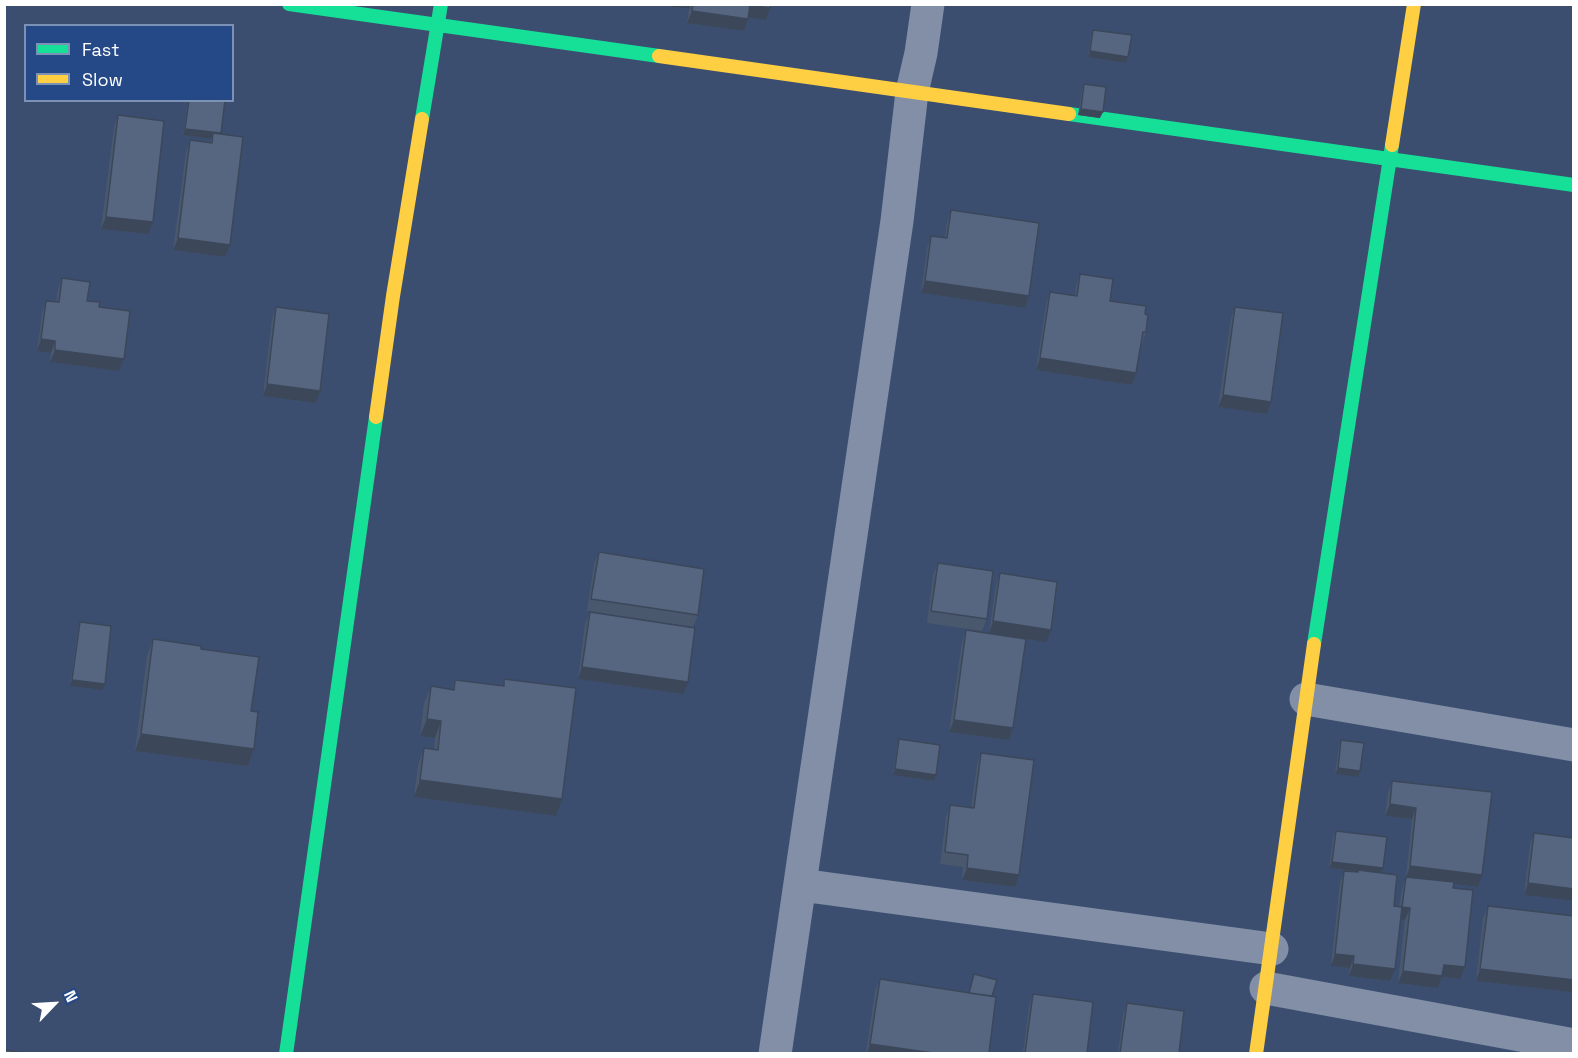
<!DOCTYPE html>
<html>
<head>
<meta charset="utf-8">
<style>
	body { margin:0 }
	#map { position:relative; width:1578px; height:1058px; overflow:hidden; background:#3b4e70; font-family:"Space Grotesk",sans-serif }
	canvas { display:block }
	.frame { position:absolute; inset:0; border:6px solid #fff; pointer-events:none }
	.legend { position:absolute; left:24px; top:24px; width:210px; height:78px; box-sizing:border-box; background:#254886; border:2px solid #7c91b6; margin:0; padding:8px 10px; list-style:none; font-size:18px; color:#fff }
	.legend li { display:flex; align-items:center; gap:12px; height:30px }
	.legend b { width:30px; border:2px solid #7c91b6 }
	.north { position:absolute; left:24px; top:974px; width:60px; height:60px; -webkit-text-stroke:4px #254886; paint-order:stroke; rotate:65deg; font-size:16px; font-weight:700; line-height:24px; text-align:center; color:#fff }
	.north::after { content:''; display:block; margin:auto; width:21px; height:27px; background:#fff; clip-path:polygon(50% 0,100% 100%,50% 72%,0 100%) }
</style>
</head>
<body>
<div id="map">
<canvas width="1578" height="1058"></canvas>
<div class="frame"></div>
<ul class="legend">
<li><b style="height:8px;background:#16e098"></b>Fast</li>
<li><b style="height:8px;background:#ffcf43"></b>Slow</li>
</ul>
<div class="north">N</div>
</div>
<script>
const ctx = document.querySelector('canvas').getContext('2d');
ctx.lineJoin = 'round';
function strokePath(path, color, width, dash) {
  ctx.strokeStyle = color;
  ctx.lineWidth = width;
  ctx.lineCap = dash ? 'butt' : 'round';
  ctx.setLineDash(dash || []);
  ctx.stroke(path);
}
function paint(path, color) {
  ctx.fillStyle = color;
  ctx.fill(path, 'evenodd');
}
const street = new Path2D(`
	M 1306,699 L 1574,745
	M 801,885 L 1272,949
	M 1266,988 L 1574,1045
	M 775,1054 L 897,221 L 912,92 L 921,53 L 928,4`);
const fast = new Path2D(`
	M 289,4 L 659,56
	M 1069,114 L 1574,185
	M 422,119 L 441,4
	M 1314,644 L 1392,145
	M 286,1054 L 376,417`);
const slow = new Path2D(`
	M 659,56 L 1069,114
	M 1392,145 L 1414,4
	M 376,417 L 393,296 L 422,119
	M 1256,1054 L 1314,644`);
const wall = new Path2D(`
	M 673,4 L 770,4 L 766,20 L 748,17 L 744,31 L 687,23 L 689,9 L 672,7 Z
	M 1093,30 L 1126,63 L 1088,57 L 1091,36 Z
	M 1084,84 L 1100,118 L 1078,115 L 1082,90 Z
	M 188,100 L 225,100 L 221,134 L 225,257 L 173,250 L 186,152 L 190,140 L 210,142 L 211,139 L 183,135 Z
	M 118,115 L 148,234 L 101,229 L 114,127 Z
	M 951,210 L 1029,296 L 1025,308 L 921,293 L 927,248 L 931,236 L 945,238 L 947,222 Z
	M 1080,274 L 1110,301 L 1145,314 L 1146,332 L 1142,344 L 1141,344 L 1132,385 L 1036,370 L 1046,304 L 1050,292 L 1075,296 L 1076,286 Z
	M 62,278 L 87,301 L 99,307 L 124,359 L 119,371 L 50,362 L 51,353 L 37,351 L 42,313 L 46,301 L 56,302 L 58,290 Z
	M 276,307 L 320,391 L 316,403 L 263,396 L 272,319 Z
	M 1235,307 L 1271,402 L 1267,414 L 1218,407 L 1231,318 Z
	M 599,552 L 698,615 L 693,627 L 587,611 L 594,564 Z
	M 938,563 L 987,619 L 982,631 L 927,623 L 933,575 Z
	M 1000,573 L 1046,642 L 989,633 L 996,585 Z
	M 590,612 L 683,694 L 578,679 L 585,624 Z
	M 80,622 L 105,684 L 102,690 L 70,686 L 78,628 Z
	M 966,630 L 1013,728 L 1009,740 L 949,732 L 962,642 Z
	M 153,639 L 201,649 L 251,711 L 254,749 L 248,766 L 135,751 L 147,656 Z
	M 504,679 L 556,816 L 414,797 L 418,765 L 424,748 L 434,749 L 435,738 L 420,736 L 424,703 L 431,686 L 452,690 L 455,680 L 502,686 Z
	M 899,739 L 936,775 L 934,781 L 893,775 L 897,746 Z
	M 1341,740 L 1358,777 L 1335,774 L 1339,746 Z
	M 981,753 L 1015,887 L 962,880 L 963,867 L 940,864 L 946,817 L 950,805 L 971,808 L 977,765 Z
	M 1392,781 L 1492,792 L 1478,887 L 1453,884 L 1453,888 L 1465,967 L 1460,979 L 1442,977 L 1438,988 L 1398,983 L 1405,920 L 1400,919 L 1390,981 L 1349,976 L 1350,968 L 1331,966 L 1340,883 L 1344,871 L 1358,872 L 1329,868 L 1333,837 L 1336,831 L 1383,868 L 1382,873 L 1394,906 L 1399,907 L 1402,889 L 1406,877 L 1412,819 L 1385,816 L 1388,793 Z
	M 1534,833 L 1574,838 L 1574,901 L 1524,895 L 1530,845 Z
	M 1488,906 L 1571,992 L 1476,981 L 1483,918 Z
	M 974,974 L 992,996 L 989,1053 L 866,1053 L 875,991 L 880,979 L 969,993 Z
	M 1033,994 L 1087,1053 L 1023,1053 L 1029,1006 Z
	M 1127,1003 L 1179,1053 L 1118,1053 L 1123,1015 Z`);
const shadedWall = new Path2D(`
	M 673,4 L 691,4 L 689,9 L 672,7 Z
	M 750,5 L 770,8 L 766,20 L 746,17 Z
	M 692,11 L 748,19 L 744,31 L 687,23 Z
	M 1090,51 L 1128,57 L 1126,63 L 1088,57 Z
	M 1081,109 L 1103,112 L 1100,118 L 1078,115 Z
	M 185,129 L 221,133 L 213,133 L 211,139 L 183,135 Z
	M 106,217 L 153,222 L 148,234 L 101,229 Z
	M 178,238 L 230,245 L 225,257 L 173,250 Z
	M 925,281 L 1029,296 L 1025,308 L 921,293 Z
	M 41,339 L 55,341 L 51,353 L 37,351 Z
	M 55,350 L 124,359 L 119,371 L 50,362 Z
	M 1040,358 L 1136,373 L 1132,385 L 1036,370 Z
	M 267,384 L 320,391 L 316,403 L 263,396 Z
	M 1223,395 L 1271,402 L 1267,414 L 1218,407 Z
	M 993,621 L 1051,630 L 1046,642 L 989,633 Z
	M 582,667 L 688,682 L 683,694 L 578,679 Z
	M 72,680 L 105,684 L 102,690 L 70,686 Z
	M 427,719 L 441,721 L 435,738 L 420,736 Z
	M 954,720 L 1013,728 L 1009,740 L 949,732 Z
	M 141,734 L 254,749 L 248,766 L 135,751 Z
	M 1338,768 L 1360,771 L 1358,777 L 1335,774 Z
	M 895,769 L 936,775 L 934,781 L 893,775 Z
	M 420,780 L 562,799 L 556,816 L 414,797 Z
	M 1390,804 L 1416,808 L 1412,819 L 1385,816 Z
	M 1332,862 L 1383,868 L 1381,874 L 1329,868 Z
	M 1410,866 L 1482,875 L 1478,887 L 1406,878 Z
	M 967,868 L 1019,875 L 1015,887 L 962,880 Z
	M 1528,883 L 1574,889 L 1574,901 L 1524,895 Z
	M 1402,907 L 1410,908 L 1405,920 L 1398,919 Z
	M 1335,954 L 1354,956 L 1350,968 L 1331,966 Z
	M 1353,964 L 1395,969 L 1390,981 L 1349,976 Z
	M 1444,965 L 1465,967 L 1460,979 L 1442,977 L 1438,988 L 1398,983 L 1403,971 Z
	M 1480,969 L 1574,980 L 1574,985 L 1571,992 L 1476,981 Z
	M 870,1044 L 933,1053 L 867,1053 Z`);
const building = new Path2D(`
	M 693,4 L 770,4 L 770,8 L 750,5 L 748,19 L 692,11 Z
	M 1093,30 L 1132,35 L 1128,57 L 1090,51 Z
	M 1084,84 L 1106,87 L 1103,112 L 1081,109 Z
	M 189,100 L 225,100 L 221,133 L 185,129 Z
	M 118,115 L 164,121 L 153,222 L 106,217 Z
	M 213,133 L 243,137 L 230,245 L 178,238 L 190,140 L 212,143 Z
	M 951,210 L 1039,223 L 1029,296 L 925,281 L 931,236 L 947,238 Z
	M 1080,274 L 1113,279 L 1110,301 L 1146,306 L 1145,314 L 1148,315 L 1146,332 L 1143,332 L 1136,373 L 1040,358 L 1050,292 L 1077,296 Z
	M 62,278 L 90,282 L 87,301 L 100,302 L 99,307 L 130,311 L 124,359 L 55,350 L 55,341 L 41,339 L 46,301 L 59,302 Z
	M 276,307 L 329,314 L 320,391 L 267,384 Z
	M 1235,307 L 1283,313 L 1271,402 L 1223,395 Z
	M 599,552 L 704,569 L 698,615 L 591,599 Z
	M 938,563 L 993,571 L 987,619 L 931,611 Z
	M 1000,573 L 1057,582 L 1051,630 L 993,621 Z
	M 590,612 L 695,628 L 688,682 L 582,667 Z
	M 80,622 L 111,626 L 105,684 L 72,680 Z
	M 966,630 L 1026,639 L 1013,728 L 954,720 Z
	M 153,639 L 201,646 L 201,649 L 259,657 L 251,711 L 258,712 L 254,749 L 141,734 Z
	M 504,679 L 576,688 L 562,799 L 420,780 L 424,748 L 438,750 L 441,721 L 427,719 L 431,686 L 454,690 L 455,680 L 504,686 Z
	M 899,739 L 940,745 L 936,775 L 895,769 Z
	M 1341,740 L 1364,743 L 1360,771 L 1338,768 Z
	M 981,753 L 1034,760 L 1019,875 L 967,868 L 968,855 L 945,852 L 950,805 L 974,808 Z
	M 1392,781 L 1492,792 L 1482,875 L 1410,866 L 1416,808 L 1390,804 Z
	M 1336,831 L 1387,837 L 1383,868 L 1332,862 Z
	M 1534,833 L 1574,838 L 1574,889 L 1528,883 Z
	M 1358,870 L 1397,875 L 1394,906 L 1402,907 L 1395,969 L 1353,964 L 1354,956 L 1335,954 L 1344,871 L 1358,872 Z
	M 1406,877 L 1454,882 L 1453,888 L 1473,890 L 1465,967 L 1444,965 L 1442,976 L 1403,971 L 1410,908 L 1402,907 Z
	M 1488,906 L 1574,916 L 1574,980 L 1480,969 Z
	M 974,974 L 997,980 L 992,996 L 969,993 Z
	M 880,979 L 996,997 L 989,1053 L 933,1053 L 870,1044 Z
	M 1033,994 L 1093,1002 L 1087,1053 L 1025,1053 Z
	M 1127,1003 L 1184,1011 L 1179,1053 L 1120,1053 Z
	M 4,1050 L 26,1053 L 4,1053 Z`);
strokePath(street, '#828fa6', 33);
strokePath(fast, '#16e098', 14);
strokePath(slow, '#ffcf43', 14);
paint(wall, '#4a586e');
paint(shadedWall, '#3c475a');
paint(building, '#566680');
strokePath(building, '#3c475a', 1.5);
</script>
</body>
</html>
